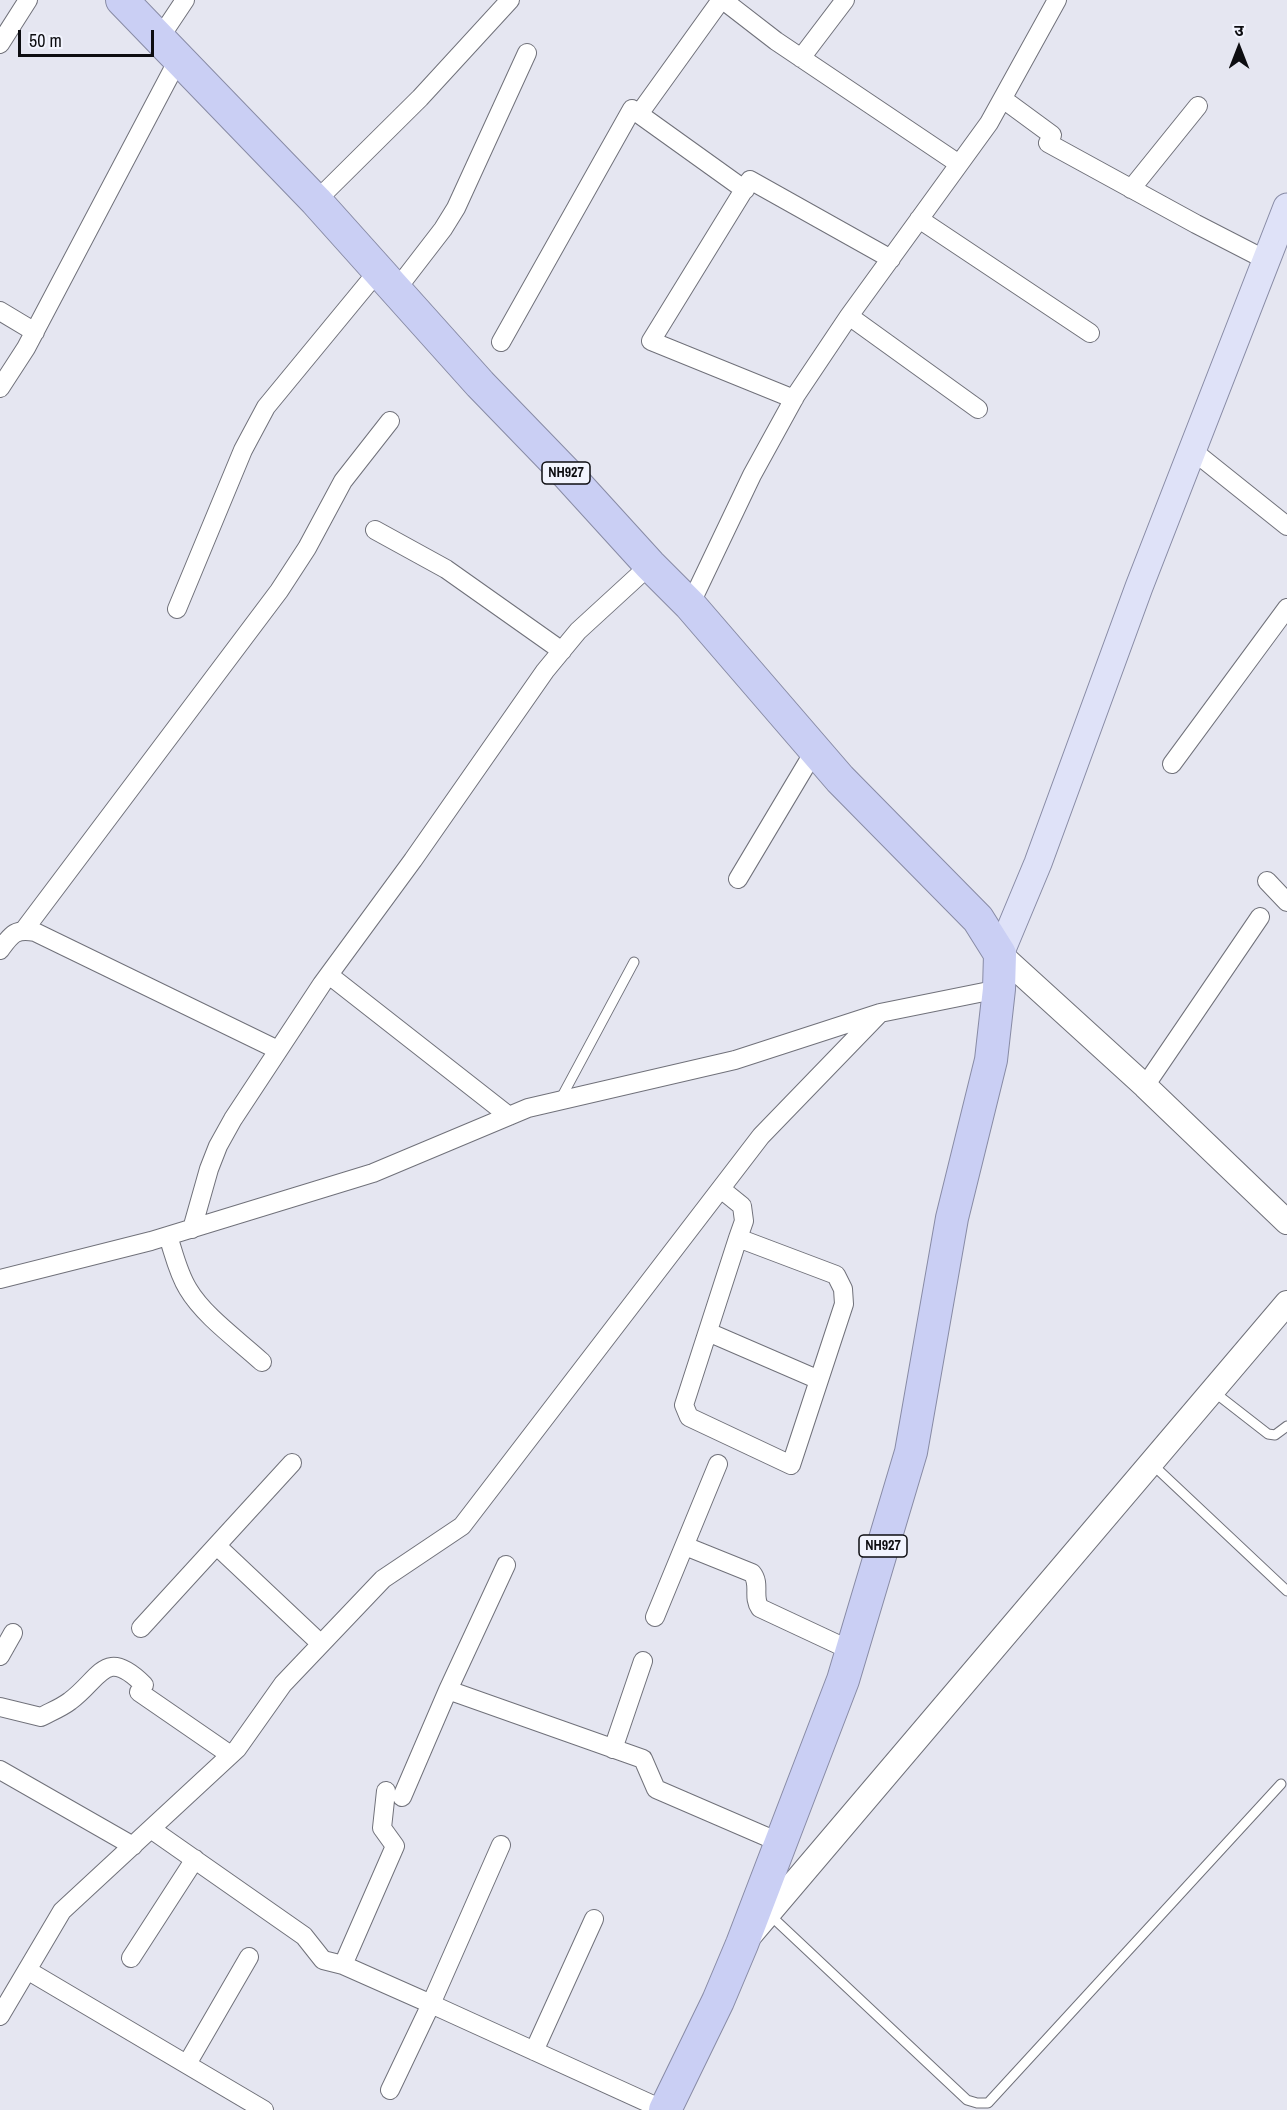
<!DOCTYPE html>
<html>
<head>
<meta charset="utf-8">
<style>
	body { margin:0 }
	#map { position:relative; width:1287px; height:2110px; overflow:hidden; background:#e5e6f1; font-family:"Archivo Narrow","Noto Sans Devanagari",sans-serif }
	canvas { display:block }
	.north { position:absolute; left:1209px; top:18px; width:60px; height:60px; -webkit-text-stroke:4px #f2f4fe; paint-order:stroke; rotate:0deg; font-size:16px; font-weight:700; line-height:24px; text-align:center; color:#0d0d11 }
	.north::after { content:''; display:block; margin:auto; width:21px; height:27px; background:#0d0d11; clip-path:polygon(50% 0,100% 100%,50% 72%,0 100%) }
	.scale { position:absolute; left:18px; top:30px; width:136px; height:27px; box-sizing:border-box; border:3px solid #0d0d11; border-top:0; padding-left:8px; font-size:18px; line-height:21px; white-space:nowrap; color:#0d0d11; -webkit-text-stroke:4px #f2f4fe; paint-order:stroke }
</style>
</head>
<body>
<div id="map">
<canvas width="1287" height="2110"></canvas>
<div class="north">उ</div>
<div class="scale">50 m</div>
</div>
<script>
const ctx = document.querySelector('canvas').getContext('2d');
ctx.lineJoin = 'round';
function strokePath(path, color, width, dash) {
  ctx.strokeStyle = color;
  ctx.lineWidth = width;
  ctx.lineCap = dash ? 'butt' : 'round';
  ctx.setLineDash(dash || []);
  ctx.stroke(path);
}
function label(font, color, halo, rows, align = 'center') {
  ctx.font = font + ' "Archivo Narrow",sans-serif';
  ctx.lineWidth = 4.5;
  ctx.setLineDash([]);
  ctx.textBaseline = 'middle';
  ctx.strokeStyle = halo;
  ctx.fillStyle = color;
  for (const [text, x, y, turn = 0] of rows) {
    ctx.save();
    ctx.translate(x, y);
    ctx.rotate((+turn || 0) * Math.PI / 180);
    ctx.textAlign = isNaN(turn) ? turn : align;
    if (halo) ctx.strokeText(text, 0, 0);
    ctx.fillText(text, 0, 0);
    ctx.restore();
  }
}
const lane = new Path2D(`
	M 560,1100 L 634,962
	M 1214,1392 L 1268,1434 L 1275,1435 L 1287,1426
	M 1152,1464 L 1287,1591
	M 770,1915 L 967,2100 L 977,2103 L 988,2103 L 1281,1784`);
const street = new Path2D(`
	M 723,0 L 776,41 L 959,164
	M 159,39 L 185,0
	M 0,44 L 28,0
	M 801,58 L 845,0
	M 1003,99 L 1052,135
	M 639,114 L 721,0
	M 1048,143 L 1196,224 L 1266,260
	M 1131,189 L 1198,106
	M 316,201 L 420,98 L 510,0
	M 919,219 L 1090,333
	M 396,290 L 443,229 L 456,208 L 527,53
	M 0,311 L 35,332
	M 849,316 L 978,409
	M 501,342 L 632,109 L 745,190
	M 0,388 L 26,348 L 179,58
	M 794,399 L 651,341 L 750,180 L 891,259
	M 1192,450 L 1287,526
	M 375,530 L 446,569 L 562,651
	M 690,605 L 752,475 L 796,395 L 849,316 L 989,123 L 1057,0
	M 177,609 L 243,450 L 266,407 L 378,271
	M 1172,764 L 1287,608
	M 738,879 L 815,750
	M 1267,881 L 1287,902
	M 24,930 L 279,591 L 307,548 L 343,481 L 390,421
	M 0,950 C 11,935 15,928 35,932 L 278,1050
	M 329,975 L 509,1116
	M 1145,1086 L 1260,917
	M 721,1189 L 742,1206 L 744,1221 L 738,1238 L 684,1405 L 689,1417 L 791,1465 L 844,1304 L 843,1289 L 836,1275 L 738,1238
	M 192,1229 L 209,1169 L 218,1146 L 233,1119 L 322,984 L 413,860 L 545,671 L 578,631 L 650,565
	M 168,1236 C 174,1254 178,1273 188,1289 C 204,1316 238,1340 262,1362
	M 0,1279 L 151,1241 L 373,1173 L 528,1108 L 735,1060 L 880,1013 L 999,989
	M 708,1332 L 819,1380
	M 217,1546 L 321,1644
	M 685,1546 L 752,1573 C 761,1584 752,1597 760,1608 L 852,1651
	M 655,1617 L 718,1464
	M 141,1628 L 292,1463
	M 0,1656 L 13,1633
	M 448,1690 L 506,1565
	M 139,1692 L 229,1754
	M 0,1707 L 41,1717 C 50,1712 61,1708 70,1701 C 101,1678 105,1646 144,1685
	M 613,1749 L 643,1661
	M 0,1770 L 133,1846
	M 386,1791 L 382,1828 L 395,1846 L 343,1965 L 431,2004 L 390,2090
	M 402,1797 L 448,1690 L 643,1759 L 656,1789 L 781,1843
	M 151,1829 L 304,1936 L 323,1960 L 343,1965
	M 501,1845 L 431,2004 L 664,2110
	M 131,1958 L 195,1859
	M 27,1970 L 264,2110
	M 0,2016 L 62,1911 L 237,1749 L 283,1684 L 383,1579 L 462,1526 L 761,1136 L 880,1013
	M 534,2051 L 594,1919
	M 187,2064 L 249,1957`);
const secondary = new Path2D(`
	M 1000,954 L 1145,1086 L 1287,1222
	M 751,1934 L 1287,1303`);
const primary = new Path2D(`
	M 1000,954 L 1038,863 L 1139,587 L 1287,207`);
const highway = new Path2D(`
	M 122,0 L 316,201 L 480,384 L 569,476 L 650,565 L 690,605 L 840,779 L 978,919 L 1000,954 L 999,989 L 991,1060 L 952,1218 L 911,1452 L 843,1680 L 742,1944 L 718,2001 L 665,2110`);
const shields = [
	[566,473,48],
	[883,1546,48]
];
const shieldNames = [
	["NH927",566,473],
	["NH927",883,1546]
];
strokePath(lane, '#70717a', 11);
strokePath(street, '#70717a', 20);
strokePath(secondary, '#70717a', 26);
strokePath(primary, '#888ba5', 29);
strokePath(highway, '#888ba5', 34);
strokePath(lane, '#fff', 9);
strokePath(street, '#fff', 18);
strokePath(secondary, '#fff', 24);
strokePath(primary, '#dfe2f8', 27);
strokePath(highway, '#cacff4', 32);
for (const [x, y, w] of shields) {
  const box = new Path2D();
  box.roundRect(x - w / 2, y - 11, w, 22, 4.5);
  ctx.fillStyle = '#f2f4fe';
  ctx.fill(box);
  strokePath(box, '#0d0d11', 1.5);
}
label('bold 14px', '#0d0d11', null, shieldNames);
</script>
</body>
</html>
